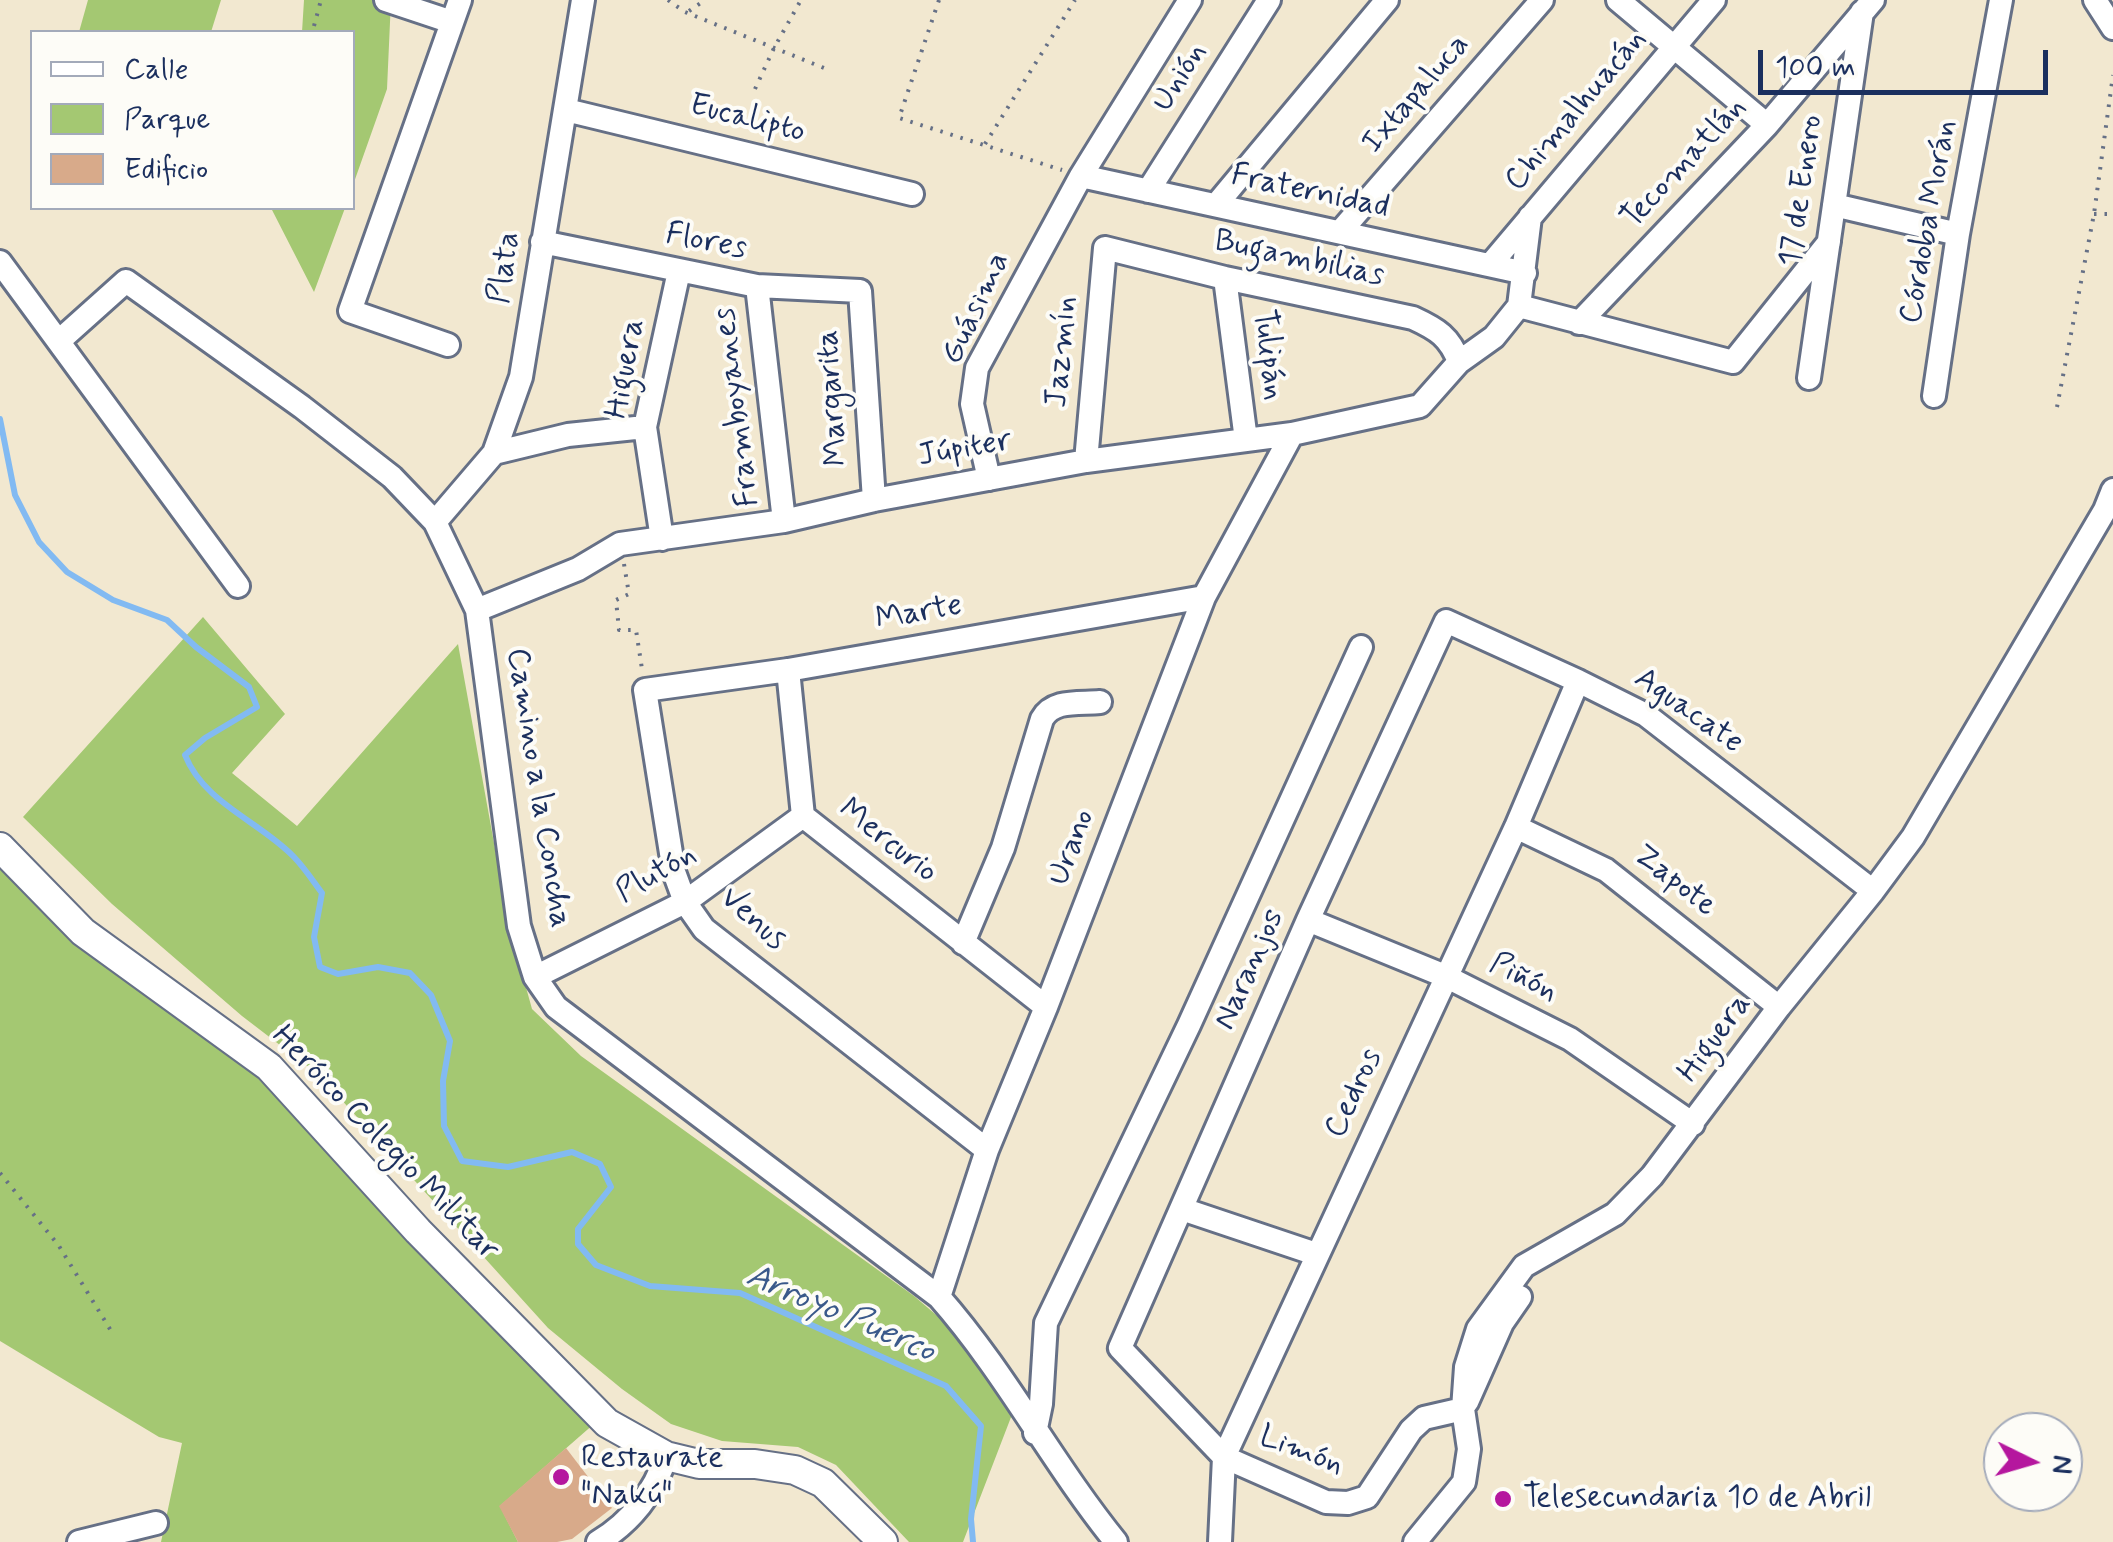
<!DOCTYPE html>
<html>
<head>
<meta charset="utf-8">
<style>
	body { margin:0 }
	#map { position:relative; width:2113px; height:1542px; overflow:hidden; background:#f2e8d0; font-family:Mynerve,sans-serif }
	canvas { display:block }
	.legend { position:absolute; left:30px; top:30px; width:325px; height:180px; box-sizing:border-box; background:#fdfcf7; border:2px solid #a3aaba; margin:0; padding:12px 18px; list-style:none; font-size:30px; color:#1b2f5e }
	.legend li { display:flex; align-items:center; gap:20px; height:50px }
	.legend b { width:50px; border:2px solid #a3aaba }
	.north { position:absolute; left:1983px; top:1412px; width:100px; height:100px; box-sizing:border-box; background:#fdfcf7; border:2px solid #a3aaba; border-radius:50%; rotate:95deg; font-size:28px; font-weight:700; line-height:40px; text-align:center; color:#1b2f5e }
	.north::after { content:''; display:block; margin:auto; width:35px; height:45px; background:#b5179e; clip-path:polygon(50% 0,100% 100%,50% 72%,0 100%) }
	.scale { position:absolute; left:1758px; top:50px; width:290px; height:45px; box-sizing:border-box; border:5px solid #1b2f5e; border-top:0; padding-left:12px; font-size:30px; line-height:35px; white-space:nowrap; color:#1b2f5e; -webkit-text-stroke:8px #fdfcf7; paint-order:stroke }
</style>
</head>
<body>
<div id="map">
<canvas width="2113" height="1542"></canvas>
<ul class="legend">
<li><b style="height:12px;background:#fff"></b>Calle</li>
<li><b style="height:28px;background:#a4c872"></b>Parque</li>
<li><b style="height:28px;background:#d8aa8a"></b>Edificio</li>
</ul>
<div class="north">N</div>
<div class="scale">100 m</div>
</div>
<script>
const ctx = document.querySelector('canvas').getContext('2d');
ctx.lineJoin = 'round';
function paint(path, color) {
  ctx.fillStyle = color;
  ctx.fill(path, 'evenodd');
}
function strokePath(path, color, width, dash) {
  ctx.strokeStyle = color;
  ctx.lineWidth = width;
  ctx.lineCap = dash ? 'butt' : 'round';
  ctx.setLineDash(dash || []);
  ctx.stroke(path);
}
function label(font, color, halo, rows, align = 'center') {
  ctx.font = font + ' Mynerve,sans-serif';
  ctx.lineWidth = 8;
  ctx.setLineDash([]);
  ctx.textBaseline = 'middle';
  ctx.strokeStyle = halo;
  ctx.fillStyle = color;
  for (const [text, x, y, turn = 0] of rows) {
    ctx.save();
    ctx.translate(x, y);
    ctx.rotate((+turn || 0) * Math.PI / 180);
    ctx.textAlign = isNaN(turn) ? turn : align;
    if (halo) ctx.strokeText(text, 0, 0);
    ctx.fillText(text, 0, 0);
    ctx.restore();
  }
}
const green = new Path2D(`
	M 88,0 L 221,0 L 211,32 L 79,32 Z
	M 304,0 L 391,0 L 387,89 L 353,185 L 352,32 L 302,32 Z
	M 271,208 L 345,208 L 314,292 Z
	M 203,617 L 285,714 L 232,773 L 297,826 L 458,644 L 509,926 L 532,1009 L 581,1056 L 914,1296 L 948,1325 L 1013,1412 L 963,1542 L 909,1542 L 836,1465 L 798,1447 L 722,1441 L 671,1424 L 622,1389 L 548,1328 L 319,1075 L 242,1016 L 112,904 L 23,817 Z
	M 0,846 L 269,1075 L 603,1416 L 500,1506 L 518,1542 L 161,1542 L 182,1443 L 159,1437 L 0,1341 Z`);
const stream = new Path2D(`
	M 0,419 L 15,495 L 39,542 L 67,572 L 113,600 L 167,620 L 196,647 L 249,687 L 257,707 L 205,738 L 185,755 C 204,803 259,821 293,856 C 304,867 313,881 322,893 L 314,937 L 320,967 L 338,974 L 378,967 L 410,973 L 431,995 L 450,1041 L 443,1081 L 444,1126 L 462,1161 L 508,1167 L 572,1152 L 600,1164 L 611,1187 L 578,1229 L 578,1244 L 596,1265 L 650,1286 L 740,1293 L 818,1328 L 946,1386 L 981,1426 L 971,1519 L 973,1542`);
const building = new Path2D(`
	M 566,1448 L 612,1508 L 572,1539 L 557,1542 L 518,1542 L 499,1506 Z`);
const path = new Path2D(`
	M 668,0 L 685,12 L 829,70
	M 939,0 L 899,118 L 1062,170
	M 689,11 L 705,0
	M 314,26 L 321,0
	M 755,89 L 774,48 L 801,0
	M 985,144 L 1075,0
	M 2094,214 L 2113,214
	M 2057,407 L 2094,214 L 2113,75
	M 624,564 L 629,594 L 616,600 L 619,630 L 636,630 L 642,669
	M 0,1173 L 59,1246 L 113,1334`);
const minor = new Path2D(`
	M 386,0 L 452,22
	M 1618,0 L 1767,125
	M 2095,0 L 2113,28
	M 566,110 L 912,194
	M 1081,176 L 1525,273
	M 1148,191 L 1269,0
	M 1216,205 L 1387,0
	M 1834,205 L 1958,234
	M 1340,232 L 1542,0
	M 542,242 L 757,286 L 860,291 L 874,500
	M 0,262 L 238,586
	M 1490,265 L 1714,0
	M 1225,278 L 1246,440
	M 757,286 L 784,521
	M 1519,306 L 1733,362 L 1829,242
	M 1579,323 L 1767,125 L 1873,0
	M 59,341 L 126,281 L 302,407 L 392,477 L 435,522 L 477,610 L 519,926 L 535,977 L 556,1007 L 939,1297 C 1006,1373 1052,1463 1116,1542
	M 448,345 L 350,311 L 460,0
	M 1809,378 L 1862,12
	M 1934,396 L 1958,234 L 2001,0
	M 494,453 L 568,435 L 645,427
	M 1086,461 L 1105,248 L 1225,278 L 1413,318 C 1437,329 1450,337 1459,362
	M 989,479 L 972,404 L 977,368 L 1081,176 L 1190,0
	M 435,522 L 494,453 L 521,377 L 583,0
	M 662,539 L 645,427 L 679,271
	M 477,610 L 578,569 L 620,544 L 784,521 L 874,500 L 1086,461 L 1292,434 L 1420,406 L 1459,362 L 1494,337 L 1519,306 L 1530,217
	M 788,670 L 803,816 L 1046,1007
	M 1516,827 L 1606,870 L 1779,1007
	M 1308,920 L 1445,976 L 1570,1039 L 1693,1124
	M 963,943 L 1003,848 L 1042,719 C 1053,699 1079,704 1100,702
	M 535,977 L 685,902 L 803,816
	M 987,1150 L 704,929 L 685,902 L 674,872 L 645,690 L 788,670 L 1204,597
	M 1182,1209 L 1316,1254
	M 939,1297 L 987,1150 L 1046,1007 L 1204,597 L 1292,434
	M 1467,1402 L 1502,1323 L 1520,1297
	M 1463,1409 L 1424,1418 L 1411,1430 L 1367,1497 L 1348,1503 L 1326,1502 L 1224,1457 L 1120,1348 L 1308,920 L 1446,621 L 1578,681 L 1646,715 L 1873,891
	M 1035,1433 L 1041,1404 L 1046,1323 L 1189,1025 L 1361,647
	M 79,1542 L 156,1523
	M 598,1542 C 630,1523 655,1492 666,1456
	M 1220,1542 L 1224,1457 L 1516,827 L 1578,681
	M 1415,1542 L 1464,1482 L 1469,1449 L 1463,1409 L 1466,1367 L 1478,1329 L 1524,1266 L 1615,1214 L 1652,1176 L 1779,1007 L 1873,891 L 1913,837 L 2105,510 L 2113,490`);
const tertiary = new Path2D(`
	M 0,847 L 83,932 L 269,1067 L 418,1231 L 607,1423 L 666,1456 L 699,1464 L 755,1464 L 795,1470 L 823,1483 L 883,1542`);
const markers = [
	[561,1477,10,"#b5179e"],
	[1503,1499,10,"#b5179e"]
];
const streetNames = [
	["Unión",1181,78,-58],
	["Ixtapaluca",1417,95,-49],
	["Chimalhuacán",1577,111,-50],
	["Eucalipto",747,120,14],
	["Tecomatlán",1685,164,-47],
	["17 de Enero",1803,191,-82],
	["Fraternidad",1310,193,12],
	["Córdoba Morán",1930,222,-80],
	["Flores",706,243,11],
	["Bugambilias",1299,260,12],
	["Plata",506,268,-81],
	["Guásima",977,309,-65],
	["Jazmín",1063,352,-85],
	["Tulipán",1267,355,83],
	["Higuera",627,369,-80],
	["Margarita",834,398,-94],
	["Framboyanes",738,407,-97],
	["Júpiter",965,450,-10],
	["Marte",919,614,-10],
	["Aguacate",1688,712,35],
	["Camino a la Concha",537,788,81],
	["Mercurio",887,842,38],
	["Urano",1073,848,-69],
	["Plutón",657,875,-30],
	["Zapote",1674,882,38],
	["Venus",752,920,42],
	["Naranjos",1251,970,-66],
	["Piñón",1523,979,27],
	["Higuera",1716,1039,-54],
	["Cedros",1355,1094,-65],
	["Heróico Colegio Militar",384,1144,46],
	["Limón",1301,1452,21]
];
const poiNames = [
	["Restaurate",581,1459],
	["\"Nakú\"",581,1496],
	["Telesecundaria 10 de Abril",1523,1499]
];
const waterNames = [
	["Arroyo Puerco",840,1315,23]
];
paint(green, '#a4c872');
strokePath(stream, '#82baf2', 6);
paint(building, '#d8aa8a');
strokePath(minor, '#667086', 28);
strokePath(tertiary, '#667086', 32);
strokePath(path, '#667086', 4, [2.5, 8]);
strokePath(minor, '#fff', 22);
strokePath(tertiary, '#fff', 28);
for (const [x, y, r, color] of markers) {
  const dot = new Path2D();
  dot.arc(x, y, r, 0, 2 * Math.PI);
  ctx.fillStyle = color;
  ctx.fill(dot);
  strokePath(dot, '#fdfcf7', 4);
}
label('32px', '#1b2f5e', '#fdfcf7', streetNames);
label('32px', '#1b2f5e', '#fdfcf7', poiNames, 'left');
label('italic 35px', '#3a598a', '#fdfcf7', waterNames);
</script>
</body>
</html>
